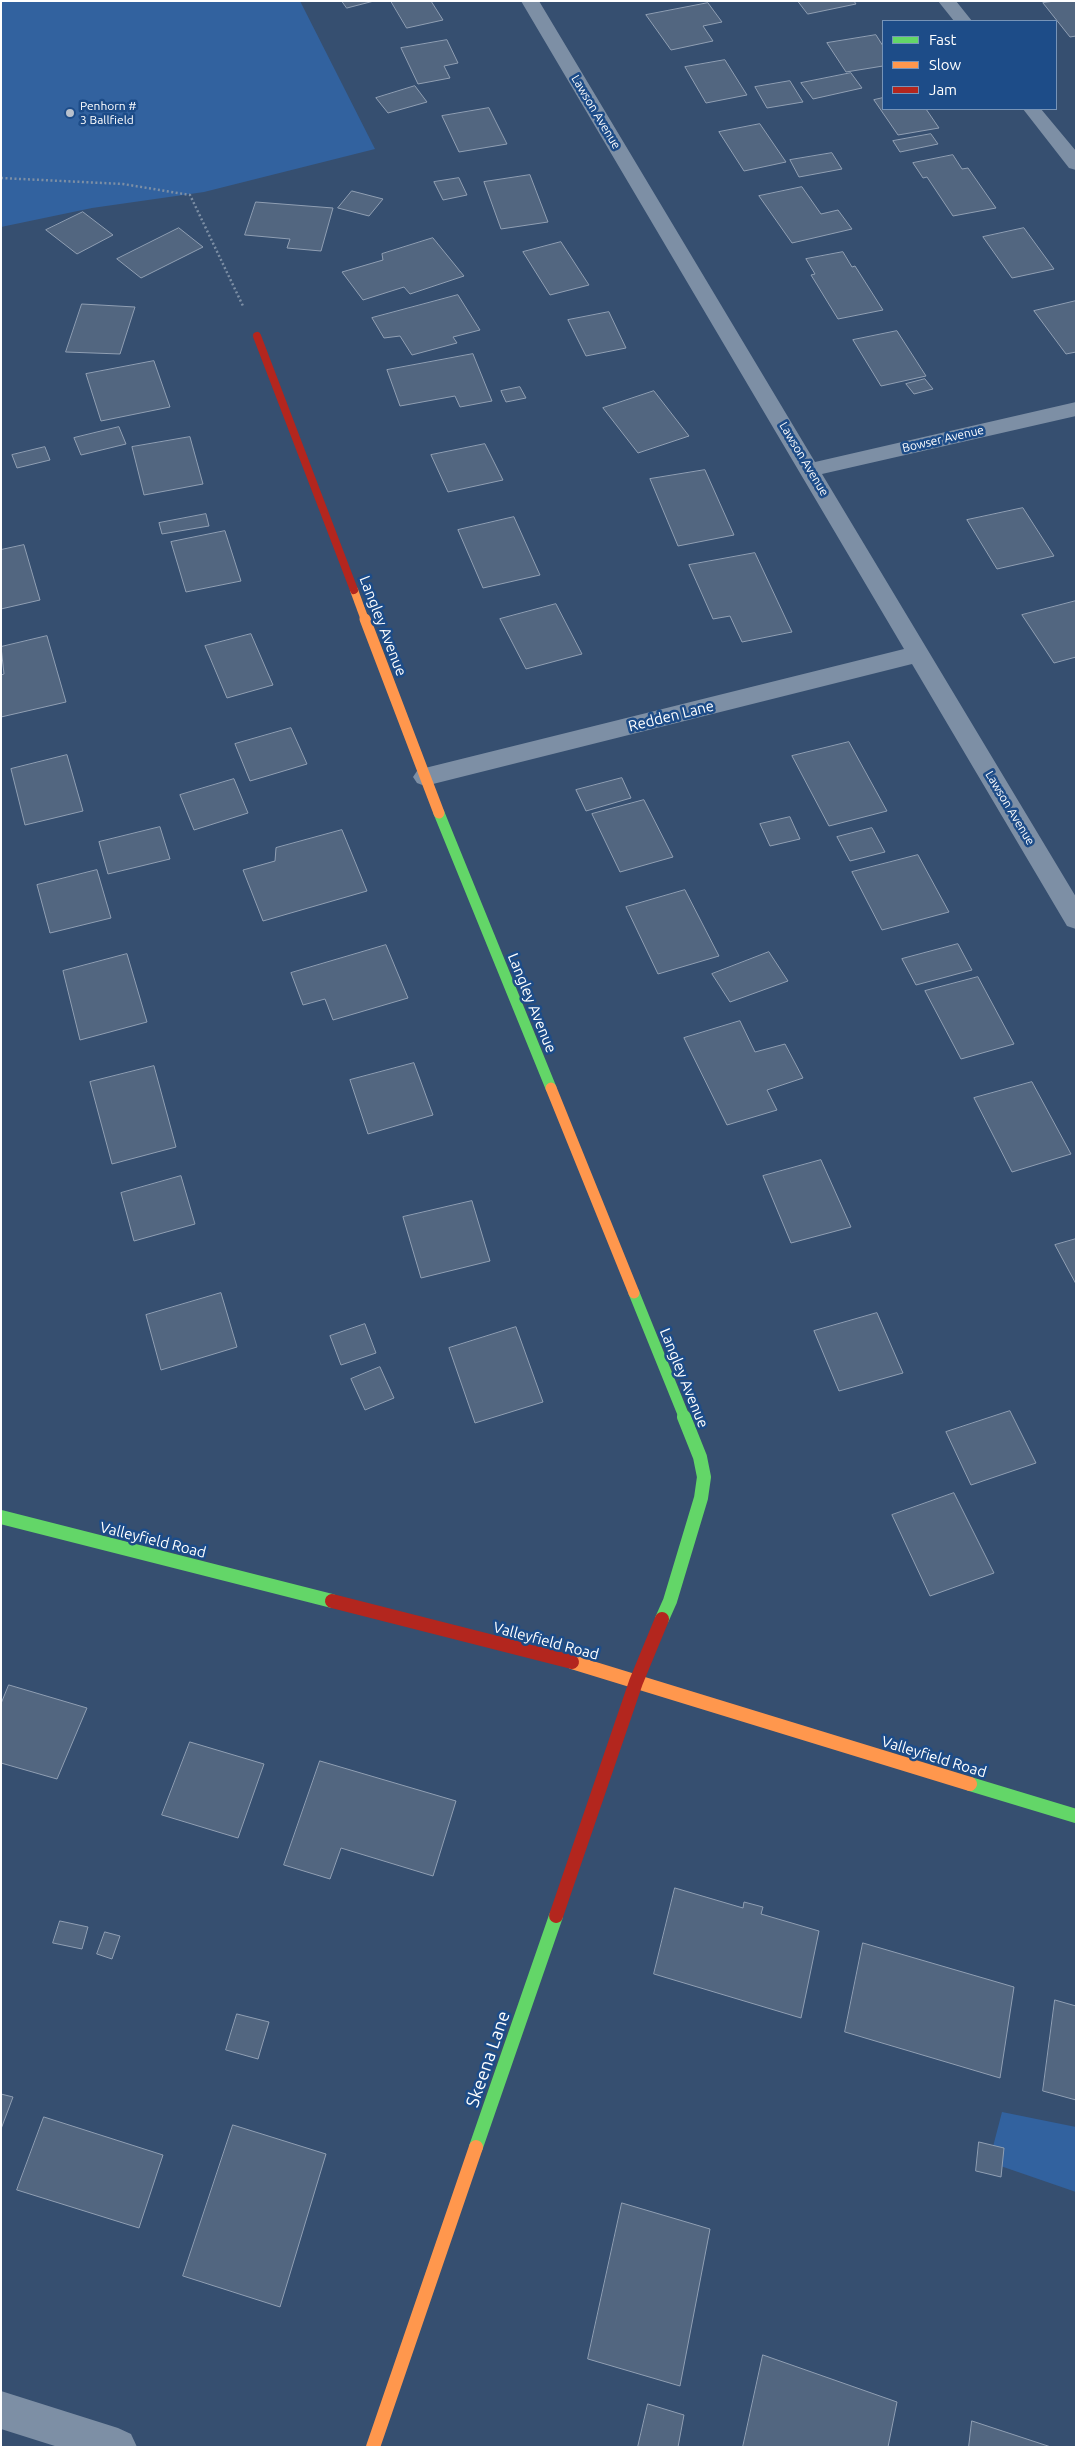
<!DOCTYPE html>
<html>
<head>
<meta charset="utf-8">
<style>
	body { margin:0 }
	#map { position:relative; width:1077px; height:2448px; overflow:hidden; background:#364f70; font-family:Ubuntu,sans-serif }
	canvas { display:block }
	.frame { position:absolute; inset:0; border:2px solid #fff; pointer-events:none }
	.legend { position:absolute; left:882px; top:20px; width:175px; height:90px; box-sizing:border-box; background:#1d4c88; border:1px solid #7794b8; margin:0; padding:6px 9px; list-style:none; font-size:15px; color:#fff }
	.legend li { display:flex; align-items:center; gap:10px; height:25px }
	.legend b { width:25px; border:1px solid #7794b8 }
</style>
</head>
<body>
<div id="map">
<canvas width="1077" height="2448"></canvas>
<div class="frame"></div>
<ul class="legend">
<li><b style="height:6px;background:#63d668"></b>Fast</li>
<li><b style="height:6px;background:#ff974d"></b>Slow</li>
<li><b style="height:6px;background:#b3261e"></b>Jam</li>
</ul>
</div>
<script>
const ctx = document.querySelector('canvas').getContext('2d');
ctx.lineJoin = 'round';
function paint(path, color) {
  ctx.fillStyle = color;
  ctx.fill(path, 'evenodd');
}
function strokePath(path, color, width, dash) {
  ctx.strokeStyle = color;
  ctx.lineWidth = width;
  ctx.lineCap = dash ? 'butt' : 'round';
  ctx.setLineDash(dash || []);
  ctx.stroke(path);
}
function label(font, color, halo, rows, align = 'center') {
  ctx.font = font + ' Ubuntu,sans-serif';
  ctx.lineWidth = 5;
  ctx.setLineDash([]);
  ctx.textBaseline = 'middle';
  ctx.strokeStyle = halo;
  ctx.fillStyle = color;
  for (const [text, x, y, turn = 0] of rows) {
    ctx.save();
    ctx.translate(x, y);
    ctx.rotate((+turn || 0) * Math.PI / 180);
    ctx.textAlign = isNaN(turn) ? turn : align;
    if (halo) ctx.strokeText(text, 0, 0);
    ctx.fillText(text, 0, 0);
    ctx.restore();
  }
}
const green = new Path2D(`
	M 1,1 L 300,1 L 375,149 L 204,192 L 92,208 L 1,227 Z
	M 1002,2112 L 1076,2127 L 1076,2192 L 989,2162 Z`);
const building = new Path2D(`
	M 342,1 L 374,1 L 347,8 Z
	M 391,1 L 431,1 L 443,20 L 407,28 Z
	M 798,1 L 854,1 L 856,4 L 808,14 Z
	M 1055,1 L 1076,1 L 1076,36 L 1070,37 L 1043,3 Z
	M 708,3 L 722,22 L 703,26 L 713,41 L 671,50 L 646,15 Z
	M 876,35 L 883,46 L 883,66 L 846,72 L 827,43 Z
	M 447,40 L 458,63 L 444,66 L 450,78 L 418,84 L 401,48 Z
	M 725,60 L 747,95 L 706,103 L 685,67 Z
	M 851,73 L 862,88 L 813,99 L 801,83 Z
	M 790,81 L 803,102 L 767,108 L 755,87 Z
	M 415,86 L 427,102 L 388,113 L 376,98 Z
	M 883,98 L 883,109 L 926,109 L 939,128 L 898,135 L 874,100 Z
	M 489,108 L 507,144 L 459,152 L 442,116 Z
	M 760,124 L 786,162 L 744,171 L 719,132 Z
	M 931,134 L 938,144 L 900,152 L 893,141 Z
	M 832,153 L 842,169 L 799,177 L 790,160 Z
	M 953,155 L 962,169 L 968,168 L 996,208 L 953,216 L 927,177 L 923,178 L 913,163 Z
	M 530,175 L 548,222 L 501,229 L 484,182 Z
	M 459,178 L 467,195 L 443,200 L 434,182 Z
	M 802,187 L 821,214 L 838,210 L 852,229 L 792,243 L 759,196 Z
	M 352,191 L 383,199 L 369,216 L 338,208 Z
	M 256,202 L 333,208 L 321,251 L 287,248 L 290,239 L 245,235 Z
	M 83,212 L 113,235 L 77,254 L 46,230 Z
	M 179,228 L 203,247 L 141,278 L 117,259 Z
	M 1024,228 L 1054,269 L 1012,278 L 983,237 Z
	M 433,238 L 464,276 L 410,294 L 404,287 L 363,300 L 342,272 L 383,260 L 382,254 Z
	M 561,242 L 589,285 L 550,295 L 523,252 Z
	M 843,252 L 852,267 L 855,266 L 883,310 L 838,319 L 811,275 L 815,274 L 806,259 Z
	M 458,295 L 480,330 L 453,337 L 457,343 L 412,355 L 400,336 L 384,338 L 372,318 Z
	M 1076,301 L 1076,352 L 1066,354 L 1034,311 Z
	M 82,304 L 135,307 L 120,354 L 66,352 Z
	M 609,312 L 626,348 L 586,356 L 568,320 Z
	M 897,331 L 926,376 L 881,386 L 853,340 Z
	M 473,354 L 492,401 L 460,407 L 455,396 L 400,406 L 387,370 Z
	M 154,361 L 170,407 L 101,421 L 86,374 Z
	M 925,379 L 933,389 L 914,394 L 906,384 Z
	M 520,387 L 526,398 L 506,402 L 501,391 Z
	M 654,391 L 689,436 L 638,453 L 603,408 Z
	M 119,427 L 126,444 L 81,455 L 74,438 Z
	M 190,437 L 203,484 L 144,495 L 132,447 Z
	M 485,444 L 503,480 L 448,492 L 431,455 Z
	M 45,447 L 50,460 L 17,468 L 12,455 Z
	M 705,470 L 734,535 L 678,546 L 650,479 Z
	M 1023,508 L 1054,556 L 997,569 L 967,520 Z
	M 206,514 L 209,526 L 162,534 L 159,523 Z
	M 514,517 L 540,575 L 483,588 L 458,530 Z
	M 225,531 L 241,581 L 186,592 L 171,542 Z
	M 24,545 L 40,600 L 1,609 L 1,550 Z
	M 755,553 L 792,632 L 742,642 L 730,616 L 713,619 L 689,565 Z
	M 1076,601 L 1076,657 L 1054,663 L 1022,615 Z
	M 556,604 L 582,654 L 526,669 L 500,619 Z
	M 251,634 L 273,685 L 227,698 L 205,646 Z
	M 47,636 L 66,702 L 1,717 L 1,675 L 4,674 L 1,647 Z
	M 291,728 L 307,764 L 250,781 L 235,744 Z
	M 849,742 L 887,811 L 829,826 L 792,756 Z
	M 67,755 L 83,811 L 25,825 L 11,769 Z
	M 622,778 L 631,798 L 586,811 L 576,790 Z
	M 234,779 L 248,813 L 194,830 L 180,795 Z
	M 644,800 L 673,857 L 620,872 L 592,814 Z
	M 790,817 L 800,839 L 770,846 L 760,824 Z
	M 160,827 L 170,859 L 108,874 L 99,842 Z
	M 872,828 L 885,852 L 850,861 L 837,837 Z
	M 342,830 L 367,891 L 263,921 L 243,870 L 275,861 L 276,848 Z
	M 918,855 L 949,912 L 882,930 L 852,872 Z
	M 97,870 L 111,918 L 50,933 L 37,885 Z
	M 685,890 L 719,956 L 658,974 L 626,907 Z
	M 958,944 L 972,970 L 916,985 L 902,959 Z
	M 386,945 L 408,998 L 333,1020 L 325,999 L 303,1005 L 291,973 Z
	M 769,952 L 788,981 L 730,1002 L 712,974 Z
	M 127,954 L 147,1022 L 80,1040 L 63,971 Z
	M 978,977 L 1014,1044 L 961,1059 L 925,991 Z
	M 740,1021 L 755,1052 L 785,1044 L 803,1078 L 767,1090 L 777,1110 L 727,1125 L 684,1038 Z
	M 414,1063 L 433,1115 L 368,1134 L 350,1080 Z
	M 154,1066 L 176,1147 L 112,1164 L 90,1082 Z
	M 1032,1082 L 1071,1154 L 1012,1172 L 974,1098 Z
	M 821,1160 L 851,1227 L 791,1243 L 763,1176 Z
	M 181,1176 L 195,1224 L 134,1241 L 121,1193 Z
	M 472,1201 L 490,1261 L 421,1278 L 403,1217 Z
	M 1076,1239 L 1076,1284 L 1055,1245 Z
	M 221,1293 L 237,1347 L 161,1370 L 146,1315 Z
	M 877,1313 L 903,1373 L 839,1391 L 814,1331 Z
	M 365,1324 L 376,1353 L 341,1365 L 330,1336 Z
	M 516,1327 L 543,1402 L 475,1423 L 449,1348 Z
	M 380,1367 L 394,1398 L 365,1410 L 351,1379 Z
	M 1010,1411 L 1036,1463 L 971,1485 L 946,1432 Z
	M 954,1493 L 994,1573 L 930,1596 L 892,1515 Z
	M 9,1685 L 87,1708 L 57,1779 L 1,1763 L 1,1704 Z
	M 190,1742 L 264,1764 L 238,1838 L 162,1815 Z
	M 320,1761 L 456,1801 L 433,1876 L 341,1848 L 330,1879 L 284,1865 Z
	M 675,1888 L 743,1908 L 744,1902 L 763,1907 L 761,1914 L 819,1931 L 801,2018 L 654,1974 Z
	M 60,1921 L 88,1927 L 82,1949 L 53,1943 Z
	M 105,1932 L 120,1936 L 112,1959 L 97,1954 Z
	M 863,1943 L 1014,1987 L 1000,2078 L 845,2032 Z
	M 1055,2000 L 1076,2006 L 1076,2100 L 1043,2091 Z
	M 237,2014 L 269,2022 L 258,2059 L 226,2050 Z
	M 1,2094 L 13,2097 L 1,2129 Z
	M 44,2117 L 163,2155 L 139,2228 L 17,2190 Z
	M 233,2125 L 326,2154 L 280,2307 L 183,2276 Z
	M 979,2142 L 1004,2148 L 1001,2177 L 976,2171 Z
	M 622,2203 L 710,2229 L 680,2386 L 588,2359 Z
	M 763,2355 L 897,2402 L 888,2447 L 743,2447 Z
	M 648,2404 L 684,2415 L 678,2447 L 638,2447 Z
	M 972,2421 L 1051,2447 L 969,2447 Z`);
const path = new Path2D(`
	M 1,178 L 123,184 L 190,195 L 243,306`);
const street = new Path2D(`
	M 521,1 L 539,1 L 815,462 L 1076,402 L 1076,416 L 822,474 L 1076,897 L 1076,929 L 1067,926 L 912,664 L 425,786 L 417,783 L 413,777 L 417,771 L 425,768 L 904,649 Z
	M 938,1 L 956,1 L 972,21 L 954,21 Z
	M 1023,109 L 1041,109 L 1076,151 L 1076,170 L 1069,168 Z
	M 1,2391 L 118,2428 L 131,2434 L 137,2447 L 58,2447 L 1,2429 Z`);
const fastFar1 = new Path2D(`
	M 439,813 L 551,1088
	M 634,1293 L 685,1419`);
const fast = new Path2D(`
	M 1,1517 L 332,1601
	M 662,1619 L 670,1601 L 701,1498 L 704,1477 L 700,1457 L 684,1417
	M 970,1784 L 1076,1816
	M 476,2147 L 556,1916`);
const slowFar2 = new Path2D(`
	M 354,590 L 365,620`);
const slowFar1 = new Path2D(`
	M 365,619 L 439,813
	M 551,1088 L 634,1293`);
const slow = new Path2D(`
	M 572,1662 L 970,1784
	M 373,2447 L 476,2147`);
const jamFar1 = new Path2D(`
	M 257,336 L 354,590`);
const jam = new Path2D(`
	M 332,1601 L 572,1662
	M 556,1916 L 636,1682 L 662,1619`);
const markers = [
	[70,113,5,"#b9c1cd"]
];
const farPoinames = [
	["Penhorn #",80,106],
	["3 Ballfield",80,120]
];
const farStreetnames = [
	["Lawson Avenue",596,112,59],
	["Bowser Avenue",943,439,-13],
	["Lawson Avenue",804,459,59],
	["Lawson Avenue",1010,808,59]
];
const streetNames = [
	["Langley Avenue",383,626,69],
	["Redden Lane",671,716,-14],
	["Langley Avenue",532,1003,68],
	["Langley Avenue",684,1378,68],
	["Valleyfield Road",153,1540,14],
	["Valleyfield Road",546,1641,15],
	["Valleyfield Road",934,1757,17]
];
const nearStreetnames = [
	["Skeena Lane",488,2059,-71]
];
paint(green, '#32629f');
paint(building, '#526680');
strokePath(building, '#909fb3', 1);
strokePath(path, '#7d8fa5', 2.5, [2, 2.5]);
paint(street, '#7d8fa5');
strokePath(fastFar1, '#63d668', 11);
strokePath(fast, '#63d668', 14);
strokePath(slowFar2, '#ff974d', 8);
strokePath(slowFar1, '#ff974d', 11);
strokePath(slow, '#ff974d', 14);
strokePath(jamFar1, '#b3261e', 8);
strokePath(jam, '#b3261e', 14);
for (const [x, y, r, color] of markers) {
  const dot = new Path2D();
  dot.arc(x, y, r, 0, 2 * Math.PI);
  ctx.fillStyle = color;
  ctx.fill(dot);
  strokePath(dot, '#1d4c88', 2);
}
label('12px', '#fff', '#1d4c88', farPoinames, 'left');
label('12px', '#fff', '#1d4c88', farStreetnames);
label('15px', '#fff', '#1d4c88', streetNames);
label('18px', '#fff', '#1d4c88', nearStreetnames);
</script>
</body>
</html>
